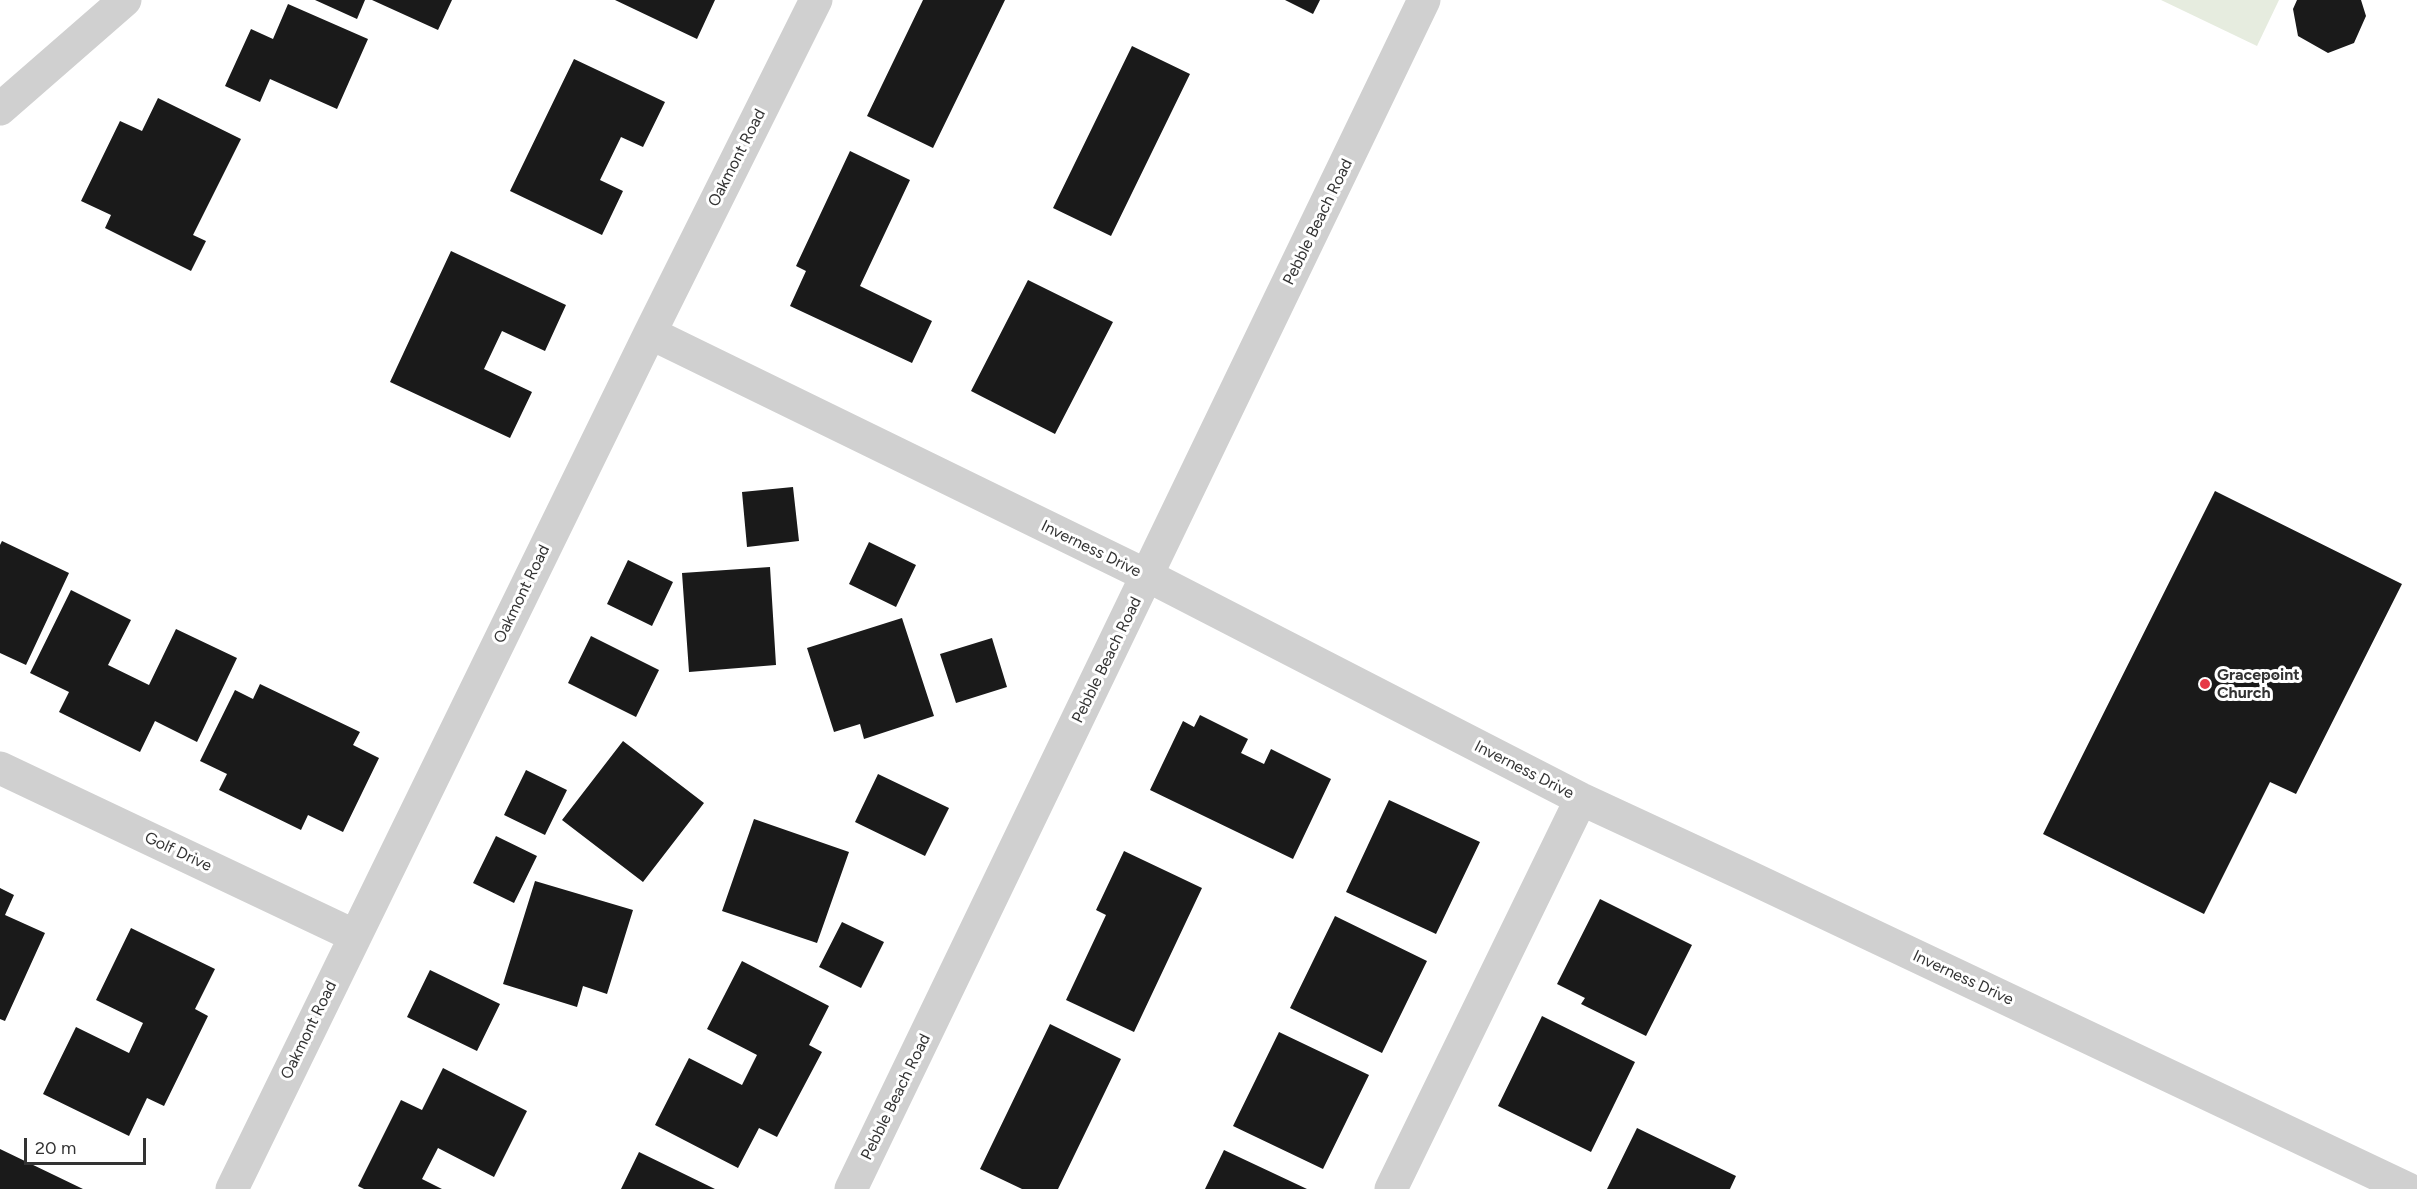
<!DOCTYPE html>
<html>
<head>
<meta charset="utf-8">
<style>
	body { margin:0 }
	#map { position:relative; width:2417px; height:1189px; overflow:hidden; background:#fff; font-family:Figtree,sans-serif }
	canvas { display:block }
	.scale { position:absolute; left:24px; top:1138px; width:122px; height:27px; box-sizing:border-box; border:3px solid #333; border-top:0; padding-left:8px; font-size:18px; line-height:21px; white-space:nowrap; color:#333; -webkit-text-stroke:4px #fff; paint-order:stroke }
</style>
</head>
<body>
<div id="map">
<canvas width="2417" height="1189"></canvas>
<div class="scale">20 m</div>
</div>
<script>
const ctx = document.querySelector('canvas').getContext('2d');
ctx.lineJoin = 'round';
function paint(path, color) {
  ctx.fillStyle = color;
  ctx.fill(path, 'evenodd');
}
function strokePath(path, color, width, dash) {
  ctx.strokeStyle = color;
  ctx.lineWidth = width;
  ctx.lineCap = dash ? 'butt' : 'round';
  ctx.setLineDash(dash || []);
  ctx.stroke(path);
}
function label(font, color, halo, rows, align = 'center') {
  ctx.font = font + ' Figtree,sans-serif';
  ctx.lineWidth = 6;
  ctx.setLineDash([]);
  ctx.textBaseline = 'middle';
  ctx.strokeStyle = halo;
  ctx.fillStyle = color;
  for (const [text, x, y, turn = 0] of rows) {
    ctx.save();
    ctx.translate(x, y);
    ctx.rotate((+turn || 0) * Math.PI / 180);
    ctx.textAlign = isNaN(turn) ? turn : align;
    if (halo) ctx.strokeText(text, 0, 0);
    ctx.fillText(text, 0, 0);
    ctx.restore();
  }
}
const green = new Path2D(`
	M 2161,0 L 2279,0 L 2257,46 Z`);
const building = new Path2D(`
	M 315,0 L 365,0 L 357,19 Z
	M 372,0 L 452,0 L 438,30 Z
	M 615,0 L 715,0 L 697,39 Z
	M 923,0 L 1005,0 L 933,148 L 867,116 Z
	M 1285,0 L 1320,0 L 1313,14 Z
	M 2297,0 L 2361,0 L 2366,16 L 2354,43 L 2328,53 L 2298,36 L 2293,9 Z
	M 288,4 L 368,39 L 337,109 L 270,79 L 260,102 L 225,86 L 251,29 L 273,39 Z
	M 1132,46 L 1190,74 L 1111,236 L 1053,208 Z
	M 574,59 L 665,102 L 643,147 L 621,137 L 600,180 L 623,191 L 602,235 L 510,191 Z
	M 158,98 L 241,139 L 193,235 L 206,241 L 191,271 L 105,228 L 111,215 L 81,201 L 120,121 L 142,131 Z
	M 850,151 L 910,180 L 860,286 L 932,321 L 912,363 L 790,306 L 806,271 L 796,266 Z
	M 451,251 L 566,305 L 545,351 L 502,331 L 484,369 L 532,392 L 510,438 L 390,382 Z
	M 1028,280 L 1113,322 L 1055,434 L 971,391 Z
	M 793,487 L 799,541 L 747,547 L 742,492 Z
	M 2215,491 L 2402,584 L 2296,794 L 2270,782 L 2204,914 L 2043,834 Z
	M 2,541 L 69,573 L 26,665 L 0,653 L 0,545 Z
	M 869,542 L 916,565 L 896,607 L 849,584 Z
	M 628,560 L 673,582 L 652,626 L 607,604 Z
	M 770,567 L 776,665 L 689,672 L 682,573 Z
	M 71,590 L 131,620 L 108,665 L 149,685 L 176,629 L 237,658 L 197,742 L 155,721 L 140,752 L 59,712 L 69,692 L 30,673 Z
	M 902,618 L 934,716 L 864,739 L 860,724 L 834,732 L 807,648 Z
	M 591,636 L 659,670 L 636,717 L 568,683 Z
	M 992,638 L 1007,687 L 956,703 L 940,654 Z
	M 260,684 L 360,732 L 353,745 L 379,758 L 343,832 L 308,815 L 301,830 L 219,790 L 227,774 L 200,761 L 235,690 L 253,699 Z
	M 1200,715 L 1248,739 L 1241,753 L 1264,764 L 1271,749 L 1331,779 L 1293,859 L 1150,790 L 1183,721 L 1194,727 Z
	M 623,741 L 704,803 L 643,882 L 562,820 Z
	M 526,770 L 567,790 L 545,835 L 504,815 Z
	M 878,774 L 949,808 L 925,856 L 855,822 Z
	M 1389,800 L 1480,842 L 1436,934 L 1346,892 Z
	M 754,819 L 849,852 L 817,943 L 722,911 Z
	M 496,836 L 537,856 L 514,903 L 473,883 Z
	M 1124,851 L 1202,888 L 1134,1032 L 1066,1000 L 1106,915 L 1096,910 Z
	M 535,881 L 633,910 L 607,994 L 583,986 L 577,1007 L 503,984 Z
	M 0,888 L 14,895 L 5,915 L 45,933 L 5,1021 L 0,1019 Z
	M 1600,899 L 1692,945 L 1646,1036 L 1581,1004 L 1585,998 L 1557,984 Z
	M 1335,916 L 1427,961 L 1382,1053 L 1290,1008 Z
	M 842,922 L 884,942 L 861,988 L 819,967 Z
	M 131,928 L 215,969 L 195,1009 L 208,1016 L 164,1106 L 147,1098 L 129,1136 L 43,1094 L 76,1027 L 129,1053 L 143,1023 L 96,1000 Z
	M 742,961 L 829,1006 L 809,1045 L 822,1052 L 777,1137 L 759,1128 L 738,1168 L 655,1125 L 689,1058 L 742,1085 L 757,1055 L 707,1029 Z
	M 430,970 L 500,1004 L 477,1051 L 407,1017 Z
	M 1542,1016 L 1635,1062 L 1591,1152 L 1498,1106 Z
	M 1050,1024 L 1121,1059 L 1058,1189 L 1022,1189 L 980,1169 Z
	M 1279,1032 L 1369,1075 L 1323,1169 L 1233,1126 Z
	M 443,1068 L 527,1111 L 494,1177 L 438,1148 L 422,1179 L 442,1189 L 364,1189 L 358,1186 L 401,1100 L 422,1110 Z
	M 1637,1128 L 1736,1176 L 1730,1189 L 1607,1189 Z
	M 0,1149 L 83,1189 L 0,1189 Z
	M 1224,1150 L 1307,1189 L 1205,1189 Z
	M 639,1152 L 715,1189 L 621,1189 Z`);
const minor = new Path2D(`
	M 0,109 L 125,0
	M 650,333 L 1148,576 L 1581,799 L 1745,875 L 2408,1189
	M 0,768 L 355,936
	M 232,1189 L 650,333 L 816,0
	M 851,1189 L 1424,0
	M 1391,1189 L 1581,799`);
const markers = [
	[2205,684,6,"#e63946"]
];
const streetNames = [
	["Oakmont Road",737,158,-63],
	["Pebble Beach Road",1318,222,-64],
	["Inverness Drive",1091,549,26],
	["Oakmont Road",522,594,-64],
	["Pebble Beach Road",1107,660,-64],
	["Inverness Drive",1524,770,27],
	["Golf Drive",178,852,25],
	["Inverness Drive",1963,978,25],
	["Oakmont Road",309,1030,-64],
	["Pebble Beach Road",896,1097,-64]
];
const poiNames = [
	["Gracepoint",2217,675],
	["Church",2217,693]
];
paint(green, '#e6ecdf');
paint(building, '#1a1a1a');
strokePath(minor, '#d0d0d0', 33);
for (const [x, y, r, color] of markers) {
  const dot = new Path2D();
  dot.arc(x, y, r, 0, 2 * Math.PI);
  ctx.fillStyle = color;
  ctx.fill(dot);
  strokePath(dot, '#fff', 2);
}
label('16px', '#333', '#fff', streetNames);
label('bold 16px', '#333', '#fff', poiNames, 'left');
</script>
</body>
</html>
